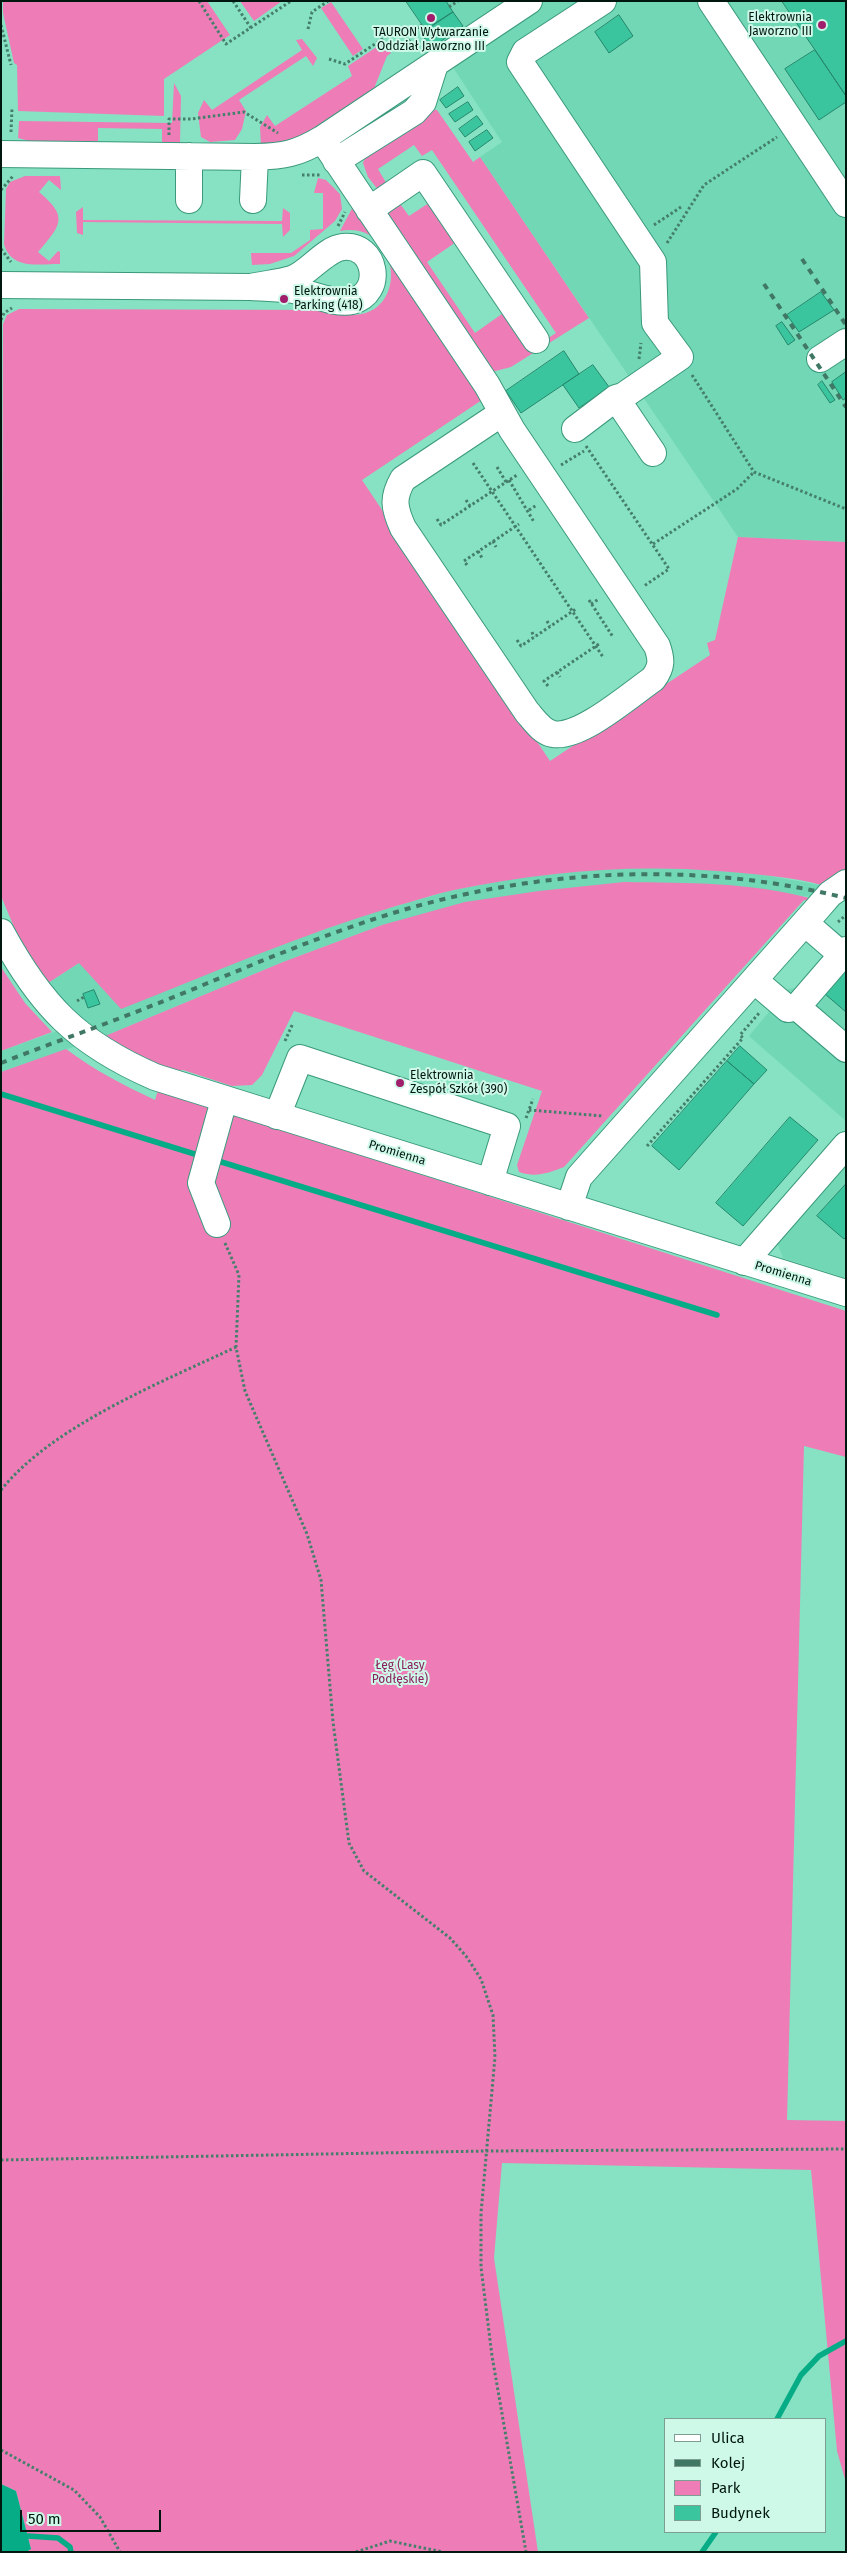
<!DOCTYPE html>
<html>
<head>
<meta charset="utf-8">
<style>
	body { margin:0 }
	#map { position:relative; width:847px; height:2553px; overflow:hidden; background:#86e2c2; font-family:"Fira Sans",sans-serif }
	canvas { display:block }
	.frame { position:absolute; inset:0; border:2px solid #00170f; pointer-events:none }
	.legend { position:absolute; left:664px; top:2418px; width:162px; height:115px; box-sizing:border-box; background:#cef9e8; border:1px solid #7c9f91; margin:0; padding:6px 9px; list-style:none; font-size:15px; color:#00170f }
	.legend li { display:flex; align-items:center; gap:10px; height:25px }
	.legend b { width:25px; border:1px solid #7c9f91 }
	.scale { position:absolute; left:20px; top:2510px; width:141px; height:22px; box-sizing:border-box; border:2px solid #00170f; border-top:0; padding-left:6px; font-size:15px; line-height:18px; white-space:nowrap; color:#00170f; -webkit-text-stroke:4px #cef9e8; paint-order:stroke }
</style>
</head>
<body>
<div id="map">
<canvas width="847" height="2553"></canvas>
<div class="frame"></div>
<ul class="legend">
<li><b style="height:6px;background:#fff"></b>Ulica</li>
<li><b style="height:6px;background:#407865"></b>Kolej</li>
<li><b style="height:14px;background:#ee7db7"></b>Park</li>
<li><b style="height:14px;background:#3ac59e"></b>Budynek</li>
</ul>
<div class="scale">50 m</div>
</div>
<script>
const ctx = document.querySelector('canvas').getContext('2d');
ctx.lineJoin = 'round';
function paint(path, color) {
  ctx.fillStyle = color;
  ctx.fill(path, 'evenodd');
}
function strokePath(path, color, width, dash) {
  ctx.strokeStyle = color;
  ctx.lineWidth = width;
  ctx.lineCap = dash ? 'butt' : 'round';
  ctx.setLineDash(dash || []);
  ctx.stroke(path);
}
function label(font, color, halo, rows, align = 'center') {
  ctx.font = font + ' "Fira Sans",sans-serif';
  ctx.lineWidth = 4;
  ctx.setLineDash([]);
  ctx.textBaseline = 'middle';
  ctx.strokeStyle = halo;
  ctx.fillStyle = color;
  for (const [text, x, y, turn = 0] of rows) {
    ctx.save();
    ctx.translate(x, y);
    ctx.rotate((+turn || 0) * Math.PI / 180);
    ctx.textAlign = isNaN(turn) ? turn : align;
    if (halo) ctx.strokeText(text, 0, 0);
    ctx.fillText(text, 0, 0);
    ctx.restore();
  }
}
const built = new Path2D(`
	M 446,1 L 846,1 L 846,542 L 738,537 L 480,157 L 502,142 L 437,43 Z
	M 611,868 L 683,868 L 758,874 L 825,886 L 846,893 L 846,902 L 741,887 L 624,882 L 382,925 L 283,962 L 105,1036 L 1,1072 L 1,1051 L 85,1021 L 72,1011 L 48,983 L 79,963 L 277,946 L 368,914 L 453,890 L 524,877 Z
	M 846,936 L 846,1121 L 749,1036 L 788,989 L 803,987 Z
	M 846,1165 L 846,1278 L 783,1258 L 777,1242 Z`);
const green = new Path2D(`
	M 3,1 L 207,1 L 230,35 L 164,79 L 164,116 L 18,111 L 17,65 L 14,63 L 3,13 Z
	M 240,1 L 282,1 L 254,21 Z
	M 331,2 L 363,49 L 353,56 L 321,8 Z
	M 302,39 L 317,58 L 313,66 L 306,56 L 239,100 L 246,111 L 242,129 L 235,140 L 210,142 L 201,137 L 198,113 L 204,100 L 212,110 L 302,50 L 296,40 Z
	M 384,42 L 391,53 L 387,56 L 375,86 L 378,90 L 294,141 L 261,145 L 260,127 L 267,115 L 275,126 L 352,76 L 348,66 Z
	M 174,83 L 181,96 L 180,143 L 162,142 L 162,129 L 98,128 L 98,141 L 29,141 L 18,138 L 19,121 L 172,123 Z
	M 426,108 L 437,110 L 473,162 L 480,157 L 589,318 L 511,367 L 488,373 L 385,212 L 398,201 L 409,216 L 432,201 L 459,240 L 427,262 L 475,333 L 506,311 L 531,349 L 556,333 L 432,150 L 422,156 L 414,145 L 378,169 L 388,186 L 379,191 L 368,177 L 363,163 L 366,156 Z
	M 25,176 L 60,176 L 61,190 L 49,180 L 39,192 C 69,217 61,225 38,252 L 49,261 L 58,251 L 60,252 L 60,264 C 39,264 11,270 4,244 L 6,189 L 10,182 Z
	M 318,178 L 326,180 L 340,194 L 342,209 L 335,221 L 294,256 L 270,264 L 252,265 L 251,253 L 291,253 L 310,240 L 310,230 L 323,229 L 323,193 L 314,193 Z
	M 355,203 L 485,398 L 362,480 L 550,761 L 710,655 L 707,643 L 715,640 L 738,537 L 846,542 L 846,869 L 825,886 C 790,876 753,874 717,871 C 629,864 541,872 454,890 C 435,894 415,901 396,906 C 302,934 212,973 121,1009 L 79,963 L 48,983 L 22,946 L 1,896 L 3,324 L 7,315 L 19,309 L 326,310 C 413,341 408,218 340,231 Z
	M 83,207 L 83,220 L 282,221 L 283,208 L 290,213 L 290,230 L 283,237 L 282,224 L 83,222 L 83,235 L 77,233 L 76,212 Z
	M 624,882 C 687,883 752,882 813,899 L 810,902 L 804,900 L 564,1167 C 548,1173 536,1178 519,1172 L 517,1165 L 542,1091 L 294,1011 L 262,1075 L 252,1085 L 232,1086 L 183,1070 C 164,1075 121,1046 105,1036 L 283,962 L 382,925 L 465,902 L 539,891 Z
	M 1,967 L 25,1003 L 52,1032 L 1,1051 Z
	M 66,1049 C 94,1070 123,1085 155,1100 L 158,1090 L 846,1311 L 846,1457 L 804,1446 L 787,2120 L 846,2121 L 846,2483 L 837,2451 L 811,2170 L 502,2163 L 494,2258 L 538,2552 L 26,2552 L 31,2549 L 16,2491 L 1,2484 L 1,1072 Z`);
const water = new Path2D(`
	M 1,2484 L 16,2491 L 31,2549 L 26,2552 L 1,2552 Z`);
const stream = new Path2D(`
	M 1,1094 L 201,1156
	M 215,1160 L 717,1315
	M 777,2419 L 801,2375 L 819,2356 L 846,2341
	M 28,2536 L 58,2538 L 70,2547 L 71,2552
	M 702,2552 L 716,2532`);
const building = new Path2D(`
	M 406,1 L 446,1 L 453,12 L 426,30 Z
	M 782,1 L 846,1 L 846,96 L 815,50 Z
	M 453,12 L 463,26 L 431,48 L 421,33 Z
	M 619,15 L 633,36 L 609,53 L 595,32 Z
	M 815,50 L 846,96 L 846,102 L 819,120 L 785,69 Z
	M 458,87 L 464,96 L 446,108 L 440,100 Z
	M 468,102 L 473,110 L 455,122 L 449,114 Z
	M 477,116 L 483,124 L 465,137 L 459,129 Z
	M 487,130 L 493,138 L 475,151 L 469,142 Z
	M 821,292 L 834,310 L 799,332 L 787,315 Z
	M 782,322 L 795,340 L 788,345 L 776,326 Z
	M 564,351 L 579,374 L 521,413 L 506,391 Z
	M 593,365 L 609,387 L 579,408 L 563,385 Z
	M 846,372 L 846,398 L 843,400 L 832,382 Z
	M 822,381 L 835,400 L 830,403 L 818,385 Z
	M 846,970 L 846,1012 L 825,994 Z
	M 94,990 L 100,1004 L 88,1008 L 83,994 Z
	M 740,1046 L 767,1070 L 754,1084 L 727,1061 Z
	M 727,1061 L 754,1084 L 679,1170 L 652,1146 Z
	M 790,1117 L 818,1140 L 743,1226 L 716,1203 Z
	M 846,1184 L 846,1237 L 844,1239 L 817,1216 Z`);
const path = new Path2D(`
	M 199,1 L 226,44 L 291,1
	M 233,1 L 251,28
	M 449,7 L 458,1
	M 1,25 L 11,65
	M 308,29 L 312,12 L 328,1
	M 412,46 L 406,35 L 422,25
	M 329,59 L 345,64 L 390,34
	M 11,132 L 12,108
	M 169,135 L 169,119 L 191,119 L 244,112 L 278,133
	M 302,175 L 320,175
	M 1,190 L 13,176
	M 654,225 L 681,207
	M 338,226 L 345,212
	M 667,243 L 704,185 L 777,137
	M 1,249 L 11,262
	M 1,320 L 4,313 L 12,308
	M 639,359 L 641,343
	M 692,375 L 754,472 L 846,509
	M 586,446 L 669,569 L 644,586
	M 473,463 L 603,657
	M 561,465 L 584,451
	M 497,467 L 506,482
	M 509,480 L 534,522
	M 466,500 L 470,506
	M 529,510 L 537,505
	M 437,519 L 441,525 L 517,475
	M 493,541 L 496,547
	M 653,544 L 737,489 L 754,472
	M 478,551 L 482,558
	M 467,565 L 464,561 L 519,524
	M 589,600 L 613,637
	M 591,604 L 599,599
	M 547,621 L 550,626
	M 532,632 L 534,637
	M 517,640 L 521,646 L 576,609
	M 557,672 L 560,677
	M 548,686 L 544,681 L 599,644
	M 838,922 L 846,915
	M 77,1001 L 84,997
	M 285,1041 L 293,1023
	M 529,1110 L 603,1116
	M 526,1118 L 533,1099
	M 647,1146 L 743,1038 L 740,1035 L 760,1012
	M 225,1243 L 239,1275 L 236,1347 L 245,1391 L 307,1534 L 321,1580 L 333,1722 L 349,1843 L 364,1871 L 450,1938 L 466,1956 L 481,1979 L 493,2015 L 495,2057 L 481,2213 L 481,2267 L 492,2356 L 526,2552
	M 1,1490 C 52,1426 162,1382 236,1347
	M 1,2160 L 487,2151 L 846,2149
	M 1,2450 L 74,2490 L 100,2517 L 120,2552
	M 356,2552 L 390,2541 L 443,2552`);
const minor = new Path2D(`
	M 603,1 L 525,52 L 520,62 L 653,262 L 655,323 L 680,357 L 623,396 L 616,398
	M 711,1 L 846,204
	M 322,139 L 487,385 L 512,430 L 657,646 C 662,660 662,667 653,679 C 631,694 580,739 553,734 C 542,732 535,721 527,712 L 403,528 C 394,508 392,498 403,479 L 502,413
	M 1,154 L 255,157 C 284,156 297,154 322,139 L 529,1
	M 336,161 L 414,112 L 423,102 L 435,64
	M 189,200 L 189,156
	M 253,200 L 255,157
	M 369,210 L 423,173 L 536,340
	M 1,285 L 251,287 C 265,288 279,288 293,290 C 309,293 337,305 352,301 C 385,293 376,243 343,247 C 325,249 310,272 292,279 C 279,283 264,284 251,287
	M 820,359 L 846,342
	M 575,429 L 616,398 L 653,453
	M 805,923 L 842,955 L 846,950
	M 1,932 C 41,1006 77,1043 155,1077 L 846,1293
	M 754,980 L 788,1009 L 797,1007 L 846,1049
	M 797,1007 L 842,955
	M 277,1116 L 300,1058 L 507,1126 L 490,1182
	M 569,1207 L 579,1177 L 817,909 L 830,894 L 846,883
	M 217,1224 L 201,1183 L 224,1100
	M 744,1262 L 846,1145`);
const rail = new Path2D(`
	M 802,259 L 846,325
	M 764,284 L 846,407
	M 1,1063 C 49,1044 98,1027 146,1008 C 233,974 319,934 410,908 C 551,868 703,862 846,898`);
const markers = [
	[431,18,5,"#a11e6d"],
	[822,25,5,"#a11e6d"],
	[284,299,5,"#a11e6d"],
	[400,1083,5,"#a11e6d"]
];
const poiNames = [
	["Elektrownia",812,18,"right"],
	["Jaworzno III",812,32,"right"],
	["TAURON Wytwarzanie",431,33,"center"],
	["Oddział Jaworzno III",431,47,"center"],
	["Elektrownia",294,292],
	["Parking (418)",294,306],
	["Elektrownia",410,1076],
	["Zespół Szkół (390)",410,1090]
];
const streetNames = [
	["Promienna",397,1153,17],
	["Promienna",783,1274,17]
];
const parkNames = [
	["Łęg (Lasy",400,1666],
	["Podłęskie)",400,1680]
];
paint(built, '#71d7b5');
paint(green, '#ee7db7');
paint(water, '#05ac86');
strokePath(stream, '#05ac86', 5.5);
paint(building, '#3ac59e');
strokePath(building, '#25886c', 1);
strokePath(minor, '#3a997c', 28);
strokePath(path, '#457f6b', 3, [2.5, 2.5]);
strokePath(minor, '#fff', 26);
strokePath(rail, '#407865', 4, [6, 6]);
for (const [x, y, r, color] of markers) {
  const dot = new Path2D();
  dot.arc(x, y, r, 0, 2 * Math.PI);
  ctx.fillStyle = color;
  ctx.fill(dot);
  strokePath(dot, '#cef9e8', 2);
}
label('12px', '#00170f', '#cef9e8', poiNames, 'left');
label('12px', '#00170f', '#cef9e8', streetNames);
label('12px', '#8a1e5e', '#cef9e8', parkNames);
</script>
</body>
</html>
